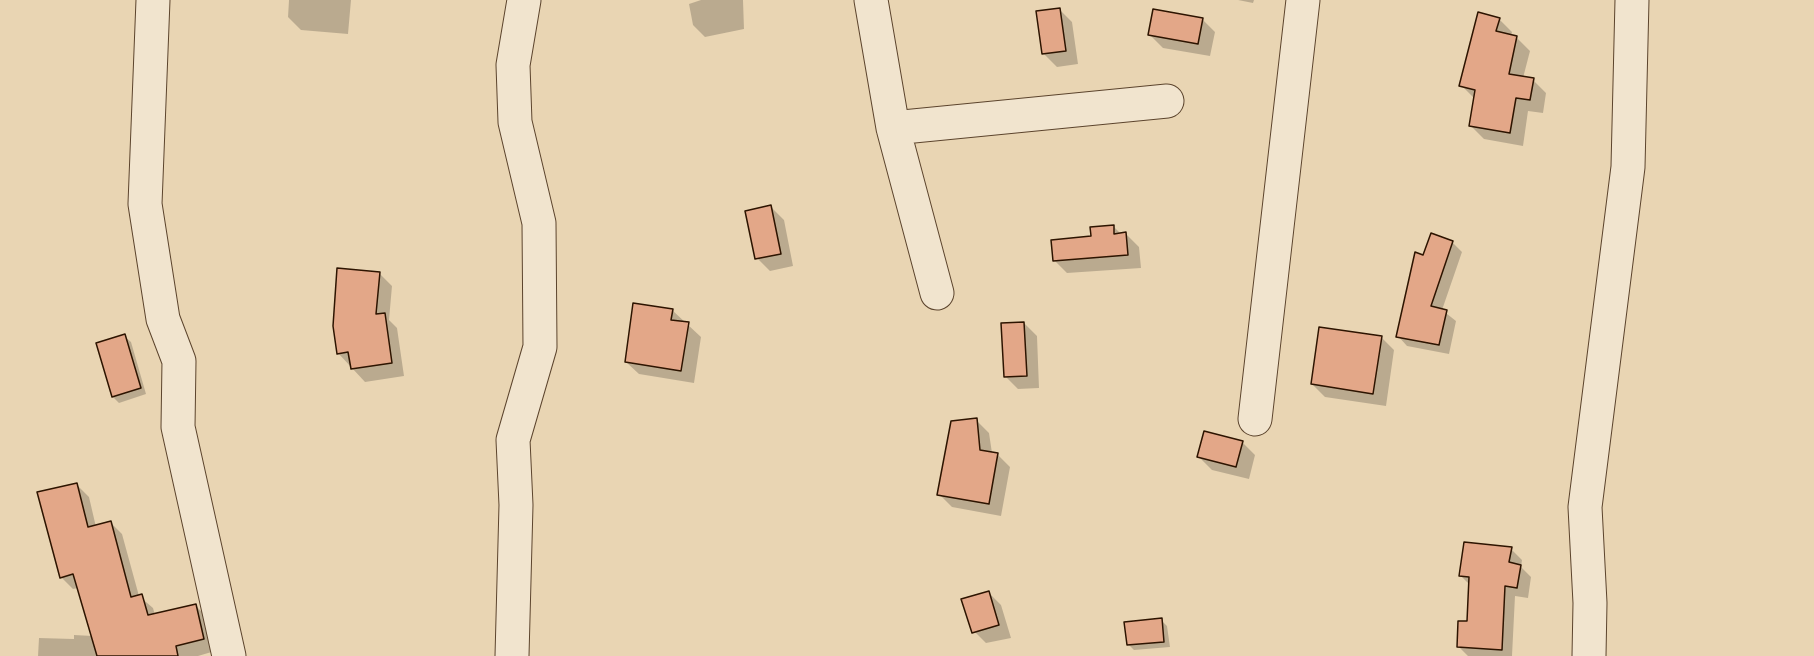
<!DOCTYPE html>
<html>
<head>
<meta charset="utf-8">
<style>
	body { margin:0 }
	canvas { display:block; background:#e9d5b3 }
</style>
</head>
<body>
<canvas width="1814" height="656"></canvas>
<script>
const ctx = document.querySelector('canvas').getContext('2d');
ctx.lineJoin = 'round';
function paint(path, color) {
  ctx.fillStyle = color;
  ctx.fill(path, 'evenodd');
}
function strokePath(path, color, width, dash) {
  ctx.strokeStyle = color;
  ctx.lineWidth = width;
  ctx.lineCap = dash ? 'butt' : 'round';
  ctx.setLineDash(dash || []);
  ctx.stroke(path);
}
const shadow = new Path2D(`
	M 289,0 L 351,0 L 348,34 L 301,30 L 288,17 Z
	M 701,0 L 743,0 L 744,29 L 705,37 L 693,25 L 689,4 Z
	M 1238,0 L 1254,0 L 1253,3 Z
	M 1059,9 L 1072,22 L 1078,64 L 1057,67 L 1044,54 Z
	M 1202,19 L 1215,32 L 1210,56 L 1163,48 L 1150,35 Z
	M 1499,19 L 1512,32 L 1511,36 L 1517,38 L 1530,51 L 1523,78 L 1533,80 L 1546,93 L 1543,113 L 1528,111 L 1523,146 L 1484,139 L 1471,126 L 1474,98 L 1461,85 Z
	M 771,207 L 784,220 L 793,266 L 770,271 L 757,258 Z
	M 1113,226 L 1121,234 L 1126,234 L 1139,247 L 1141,268 L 1067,273 L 1054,260 Z
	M 1452,242 L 1462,252 L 1442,310 L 1456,321 L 1449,354 L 1407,346 L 1398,336 L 1424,257 Z
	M 379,273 L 392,286 L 389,320 L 397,328 L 404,376 L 365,382 L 338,353 Z
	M 672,310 L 701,337 L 694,383 L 639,374 L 626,362 Z
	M 1024,323 L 1037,336 L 1039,388 L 1018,389 L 1005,376 Z
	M 124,336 L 131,342 L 146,394 L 119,403 L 113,397 Z
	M 1381,337 L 1394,350 L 1386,406 L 1325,397 L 1312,384 Z
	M 976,420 L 989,433 L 992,453 L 997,454 L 1010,467 L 1001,516 L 952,507 L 939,494 Z
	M 1242,442 L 1255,455 L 1249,479 L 1212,470 L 1199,457 Z
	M 77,485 L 89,497 L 96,527 L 110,522 L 122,534 L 139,596 L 153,608 L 155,615 L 195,605 L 207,617 L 215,651 L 198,656 L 38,656 L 39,638 L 74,639 L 74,635 L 93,636 L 78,588 L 73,589 L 61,577 Z
	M 1511,549 L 1522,560 L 1521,567 L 1531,577 L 1528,598 L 1515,596 L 1512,656 L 1468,656 L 1459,647 L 1469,623 L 1470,585 L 1460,575 Z
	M 988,592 L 1001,605 L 1011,638 L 986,643 L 973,630 Z
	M 1161,620 L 1167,626 L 1170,647 L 1134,650 L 1128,644 Z`);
const building = new Path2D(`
	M 1060,8 L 1066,51 L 1042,54 L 1036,11 Z
	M 1153,9 L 1203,18 L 1198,44 L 1148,35 Z
	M 1478,12 L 1500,18 L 1496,31 L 1517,36 L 1509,74 L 1534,78 L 1530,100 L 1516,98 L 1510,133 L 1469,126 L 1475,90 L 1459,86 Z
	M 771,205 L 781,254 L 755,259 L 745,211 Z
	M 1114,225 L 1114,234 L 1126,232 L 1128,255 L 1053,261 L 1051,240 L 1091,236 L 1090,227 Z
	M 1431,233 L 1453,241 L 1431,306 L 1447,310 L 1439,345 L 1396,337 L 1415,252 L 1423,255 Z
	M 337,268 L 380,272 L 376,314 L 385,313 L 392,363 L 351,369 L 348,352 L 337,354 L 333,326 Z
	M 633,303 L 673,309 L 671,320 L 689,322 L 681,371 L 625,362 Z
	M 1024,322 L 1027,376 L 1004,377 L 1001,323 Z
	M 1319,327 L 1382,336 L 1373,394 L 1311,384 Z
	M 125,334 L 141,388 L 112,397 L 96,343 Z
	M 977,418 L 980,450 L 998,453 L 989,504 L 937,495 L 951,421 Z
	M 1204,431 L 1243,441 L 1236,467 L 1197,457 Z
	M 77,483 L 88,527 L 111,521 L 131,597 L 142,594 L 148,615 L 196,604 L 204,639 L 176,646 L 178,656 L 97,656 L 73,574 L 60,578 L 37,492 Z
	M 1464,542 L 1512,547 L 1509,562 L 1521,565 L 1517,588 L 1505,586 L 1502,650 L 1457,647 L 1458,621 L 1467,621 L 1469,577 L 1459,576 Z
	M 989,591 L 999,625 L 972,633 L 961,599 Z
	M 1162,618 L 1164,642 L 1127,645 L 1124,622 Z`);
const minor = new Path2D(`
	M 153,0 L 145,204 L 163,319 L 179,361 L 178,427 L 229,656
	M 871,0 L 893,128 L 937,293
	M 893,128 L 1167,101
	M 1255,419 L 1303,0
	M 512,656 L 516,505 L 513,440 L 540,347 L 539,223 L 515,122 L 513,65 L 524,0
	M 1589,656 L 1590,603 L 1585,507 L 1628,167 L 1632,0`);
paint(shadow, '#0003');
paint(building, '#e3a788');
strokePath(building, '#2d1400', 1.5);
strokePath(minor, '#5c442d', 35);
strokePath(minor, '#f1e4ce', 33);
</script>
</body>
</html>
